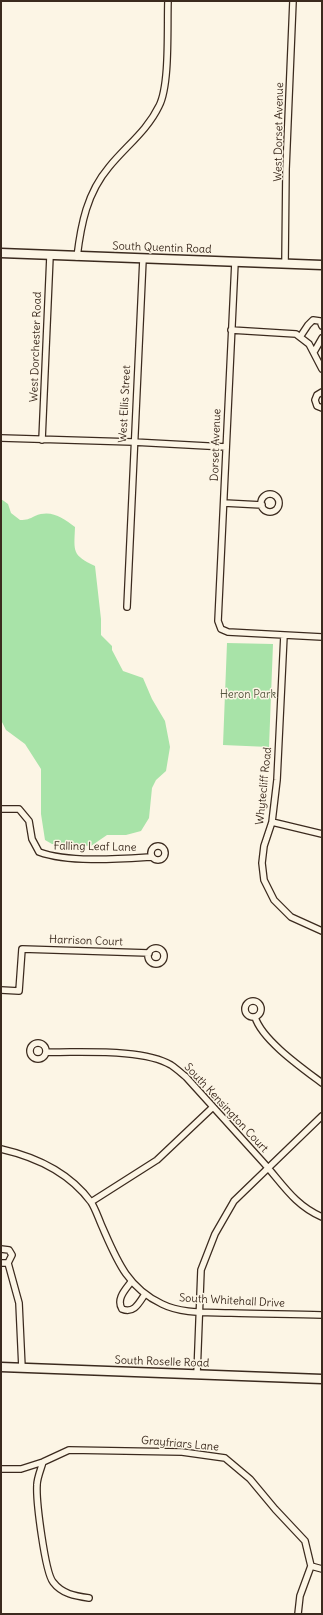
<!DOCTYPE html>
<html>
<head>
<meta charset="utf-8">
<style>
	body { margin:0 }
	#map { position:relative; width:323px; height:1615px; overflow:hidden; background:#fcf5e5; font-family:Delius,sans-serif }
	canvas { display:block }
	.frame { position:absolute; inset:0; border:2px solid #3b2a1e; pointer-events:none }
</style>
</head>
<body>
<div id="map">
<canvas width="323" height="1615"></canvas>
<div class="frame"></div>
</div>
<script>
const ctx = document.querySelector('canvas').getContext('2d');
ctx.lineJoin = 'round';
function paint(path, color) {
  ctx.fillStyle = color;
  ctx.fill(path, 'evenodd');
}
function strokePath(path, color, width, dash) {
  ctx.strokeStyle = color;
  ctx.lineWidth = width;
  ctx.lineCap = dash ? 'butt' : 'round';
  ctx.setLineDash(dash || []);
  ctx.stroke(path);
}
function label(font, color, halo, rows, align = 'center') {
  ctx.font = font + ' Delius,sans-serif';
  ctx.lineWidth = 3;
  ctx.setLineDash([]);
  ctx.textBaseline = 'middle';
  ctx.strokeStyle = halo;
  ctx.fillStyle = color;
  for (const [text, x, y, turn = 0] of rows) {
    ctx.save();
    ctx.translate(x, y);
    ctx.rotate((+turn || 0) * Math.PI / 180);
    ctx.textAlign = isNaN(turn) ? turn : align;
    if (halo) ctx.strokeText(text, 0, 0);
    ctx.fillText(text, 0, 0);
    ctx.restore();
  }
}
const green = new Path2D(`
	M 1,499 L 8,504 L 11,513 L 20,520 C 27,520 29,519 35,516 C 51,509 63,518 75,527 C 74,552 72,555 95,566 L 101,619 L 101,635 L 112,646 L 112,650 L 123,671 L 143,678 L 152,699 L 165,721 L 170,747 L 166,771 L 156,780 L 152,788 L 149,818 L 141,831 L 126,835 L 107,835 L 91,846 L 52,844 L 45,840 L 41,814 L 41,769 L 25,744 L 6,730 L 1,720 Z
	M 227,643 L 273,644 L 269,747 L 223,745 Z`);
const street = new Path2D(`
	M 77,257 C 81,224 87,193 109,167 C 126,146 147,131 159,106 C 170,85 167,27 168,1
	M 235,262 L 218,621 L 221,629 L 228,632 L 322,637
	M 285,263 L 286,169 L 293,1
	M 231,330 L 296,334 L 309,344 L 322,369
	M 300,337 L 308,325 L 313,320 L 320,321 L 322,326
	M 314,352 L 322,338
	M 322,392 L 317,395 L 315,400 L 317,406 L 322,408
	M 1,438 L 133,442 L 226,447
	M 42,440 L 50,256
	M261 503a9 9 0 1 1 18 0a9 9 0 1 1-18 0Z
	M 224,503 L 262,505
	M 127,607 L 143,259
	M 284,635 L 277,780 L 272,822 L 264,846 L 262,863 L 264,880 L 274,900 L 291,917 L 322,931
	M 1,809 L 19,809 L 29,821 L 32,839 L 39,852 C 69,863 120,859 152,857
	M 272,822 L 322,834
	M151 853a7 7 0 1 1 14 0a7 7 0 1 1-14 0Z
	M148 956a8 8 0 1 1 16 0a8 8 0 1 1-16 0Z
	M 1,990 L 19,991 L 22,949 L 149,953
	M245 1009a8 8 0 1 1 16 0a8 8 0 1 1-16 0Z
	M 255,1017 C 262,1040 302,1068 322,1083
	M30 1051a8 8 0 1 1 16 0a8 8 0 1 1-16 0Z
	M 46,1052 C 79,1053 143,1048 171,1065 C 177,1069 181,1073 186,1077 C 211,1105 237,1133 262,1161 C 282,1183 294,1205 322,1217
	M 1,1149 C 36,1157 69,1172 91,1202 C 95,1208 98,1217 101,1224 C 116,1258 126,1287 162,1304 C 182,1314 208,1312 231,1313 C 261,1314 292,1314 322,1315
	M 91,1202 L 157,1160 L 213,1107
	M 1,1249 L 9,1250 L 12,1255 L 8,1263 L 1,1263
	M 8,1263 L 19,1303 L 22,1368
	M 131,1282 C 125,1290 116,1299 122,1309 C 134,1314 139,1303 145,1294
	M 197,1374 L 201,1270 L 215,1234 L 234,1201 L 322,1116
	M 43,1462 C 41,1469 37,1478 37,1485 C 36,1501 45,1572 53,1582 C 62,1594 75,1596 89,1598
	M 1,1469 L 21,1469 L 43,1462 L 69,1450 L 182,1452 L 225,1458 L 250,1479 L 275,1509 L 305,1541 L 311,1566
	M 311,1566 L 322,1569
	M 298,1614 L 300,1596 L 311,1566`);
const secondary = new Path2D(`
	M 1,253 L 322,265
	M 1,1367 L 322,1379`);
const streetNames = [
	["West Dorset Avenue",279,132,-89],
	["South Quentin Road",162,248,2],
	["West Dorchester Road",36,347,-88],
	["West Ellis Street",125,404,-87],
	["Dorset Avenue",216,445,-88],
	["Whytecliff Road",264,786,-84],
	["Falling Leaf Lane",95,847,1],
	["Harrison Court",86,941,2],
	["South Kensington Court",226,1108,47],
	["South Whitehall Drive",232,1301,3],
	["South Roselle Road",162,1362,2],
	["Grayfriars Lane",180,1444,5]
];
const parkNames = [
	["Heron Park",248,695]
];
paint(green, '#a8e3a8');
strokePath(street, '#3b2a1e', 8);
strokePath(secondary, '#3b2a1e', 11);
strokePath(street, '#fcf5e5', 5.5);
strokePath(secondary, '#fcf5e5', 8);
label('11px', '#3b2a1e', '#fcf5e5', streetNames);
label('11px', '#565840', '#fcf5e5', parkNames);
</script>
</body>
</html>
